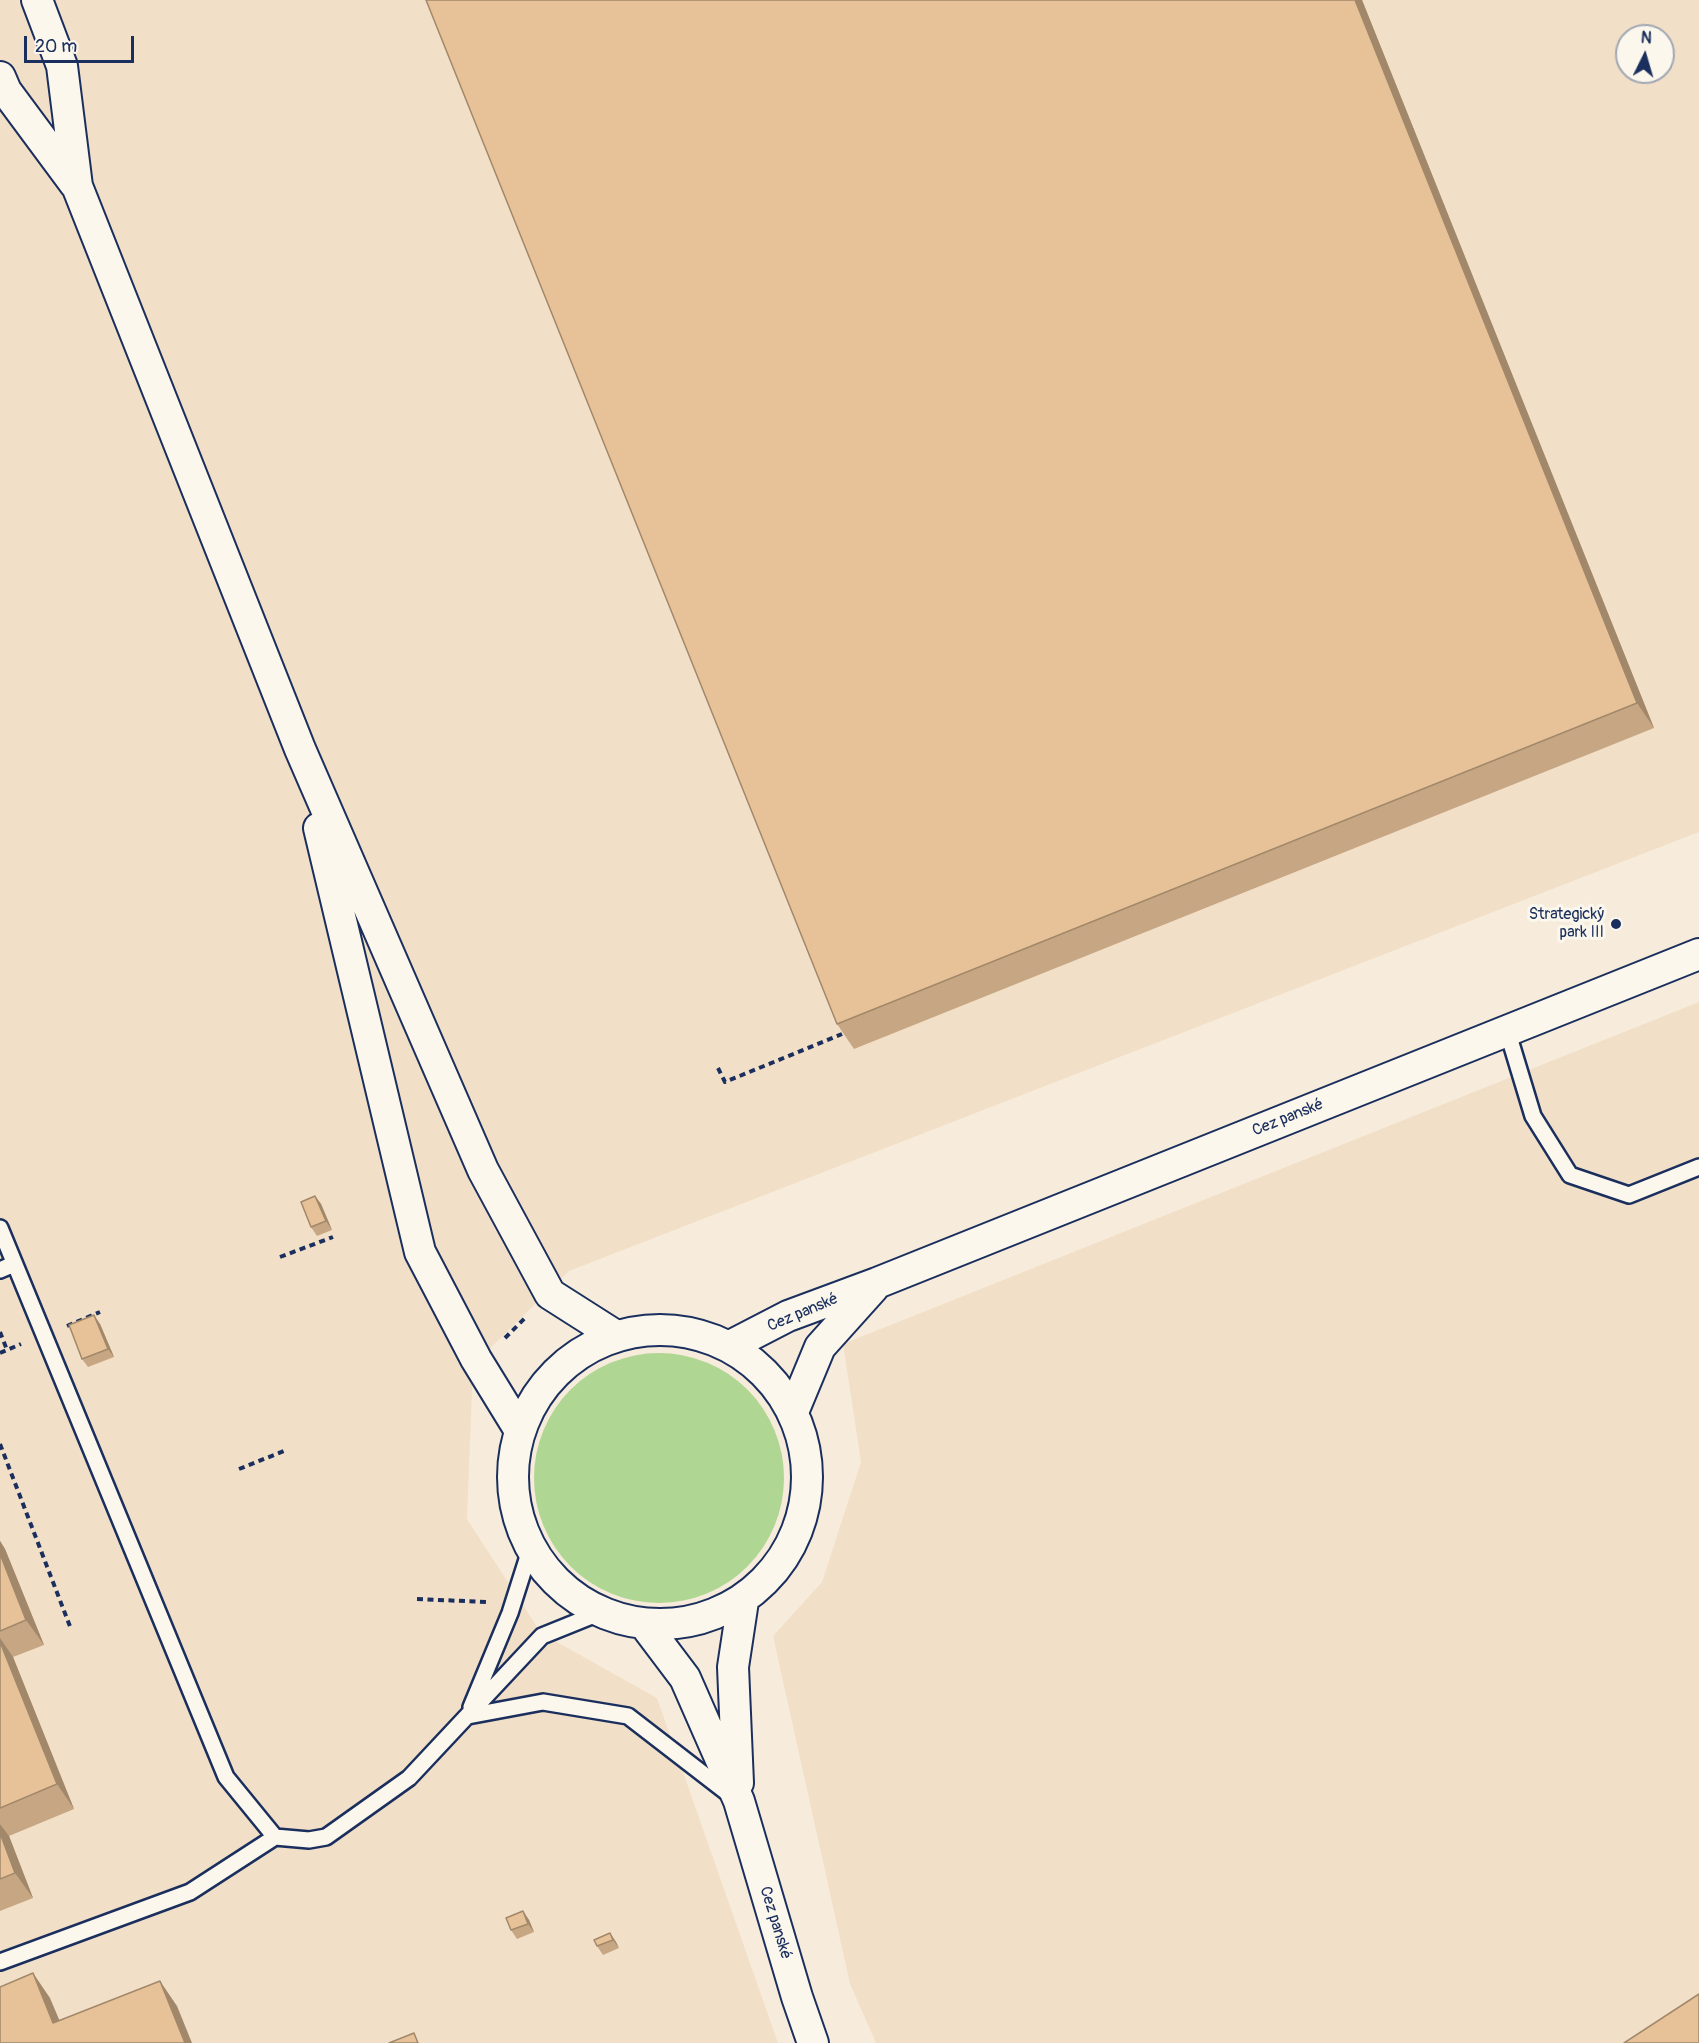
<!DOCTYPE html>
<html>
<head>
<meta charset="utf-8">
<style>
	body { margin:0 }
	#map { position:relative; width:1699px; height:2043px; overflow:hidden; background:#f7ecdb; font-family:Pangolin,sans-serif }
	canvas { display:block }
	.north { position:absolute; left:1615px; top:24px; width:60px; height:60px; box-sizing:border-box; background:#fbf7ec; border:2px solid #a1a7b3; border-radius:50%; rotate:5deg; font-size:16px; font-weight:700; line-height:24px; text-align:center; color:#1b2f5e }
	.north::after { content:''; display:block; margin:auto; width:21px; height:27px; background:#1b2f5e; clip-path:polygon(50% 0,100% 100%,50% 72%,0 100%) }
	.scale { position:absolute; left:24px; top:36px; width:110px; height:27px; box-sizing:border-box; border:3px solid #1b2f5e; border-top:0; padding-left:8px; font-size:18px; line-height:21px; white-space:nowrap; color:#1b2f5e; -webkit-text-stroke:4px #fbf7ec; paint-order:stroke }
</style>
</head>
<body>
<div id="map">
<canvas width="1699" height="2043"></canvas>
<div class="north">N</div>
<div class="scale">20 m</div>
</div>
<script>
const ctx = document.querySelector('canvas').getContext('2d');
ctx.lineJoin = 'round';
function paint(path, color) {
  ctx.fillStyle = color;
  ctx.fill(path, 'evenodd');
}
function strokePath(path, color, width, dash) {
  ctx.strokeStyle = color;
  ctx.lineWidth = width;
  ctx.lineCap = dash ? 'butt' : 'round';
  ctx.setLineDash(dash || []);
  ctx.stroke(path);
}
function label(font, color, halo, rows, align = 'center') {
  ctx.font = font + ' Pangolin,sans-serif';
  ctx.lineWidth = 6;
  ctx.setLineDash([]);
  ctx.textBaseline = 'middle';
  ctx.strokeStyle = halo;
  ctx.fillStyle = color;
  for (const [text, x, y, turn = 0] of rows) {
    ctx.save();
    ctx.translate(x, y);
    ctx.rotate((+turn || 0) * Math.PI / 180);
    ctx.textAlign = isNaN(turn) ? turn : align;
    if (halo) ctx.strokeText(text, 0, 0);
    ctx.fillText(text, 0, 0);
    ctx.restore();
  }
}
const built = new Path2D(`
	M 0,0 L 1699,0 L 1699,832 L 569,1271 L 473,1365 L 467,1519 L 541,1633 L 657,1698 L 778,2043 L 0,2043 ZM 1627,36 L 1663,36 L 1663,72 L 1627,72 Z
	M 1699,1002 L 1699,2043 L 876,2043 L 850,1984 L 773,1636 L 822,1582 L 861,1462 L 843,1344 Z`);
const green = new Path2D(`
	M534 1478a125 125 0 1 1 250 0a125 125 0 1 1-250 0Z`);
const path = new Path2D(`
	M 718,1068 L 725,1082 L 842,1034
	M 280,1257 L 333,1237
	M 67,1326 L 100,1312
	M 0,1332 L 7,1350
	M 505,1338 L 525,1318
	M 0,1353 L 21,1344
	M 0,1444 L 71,1629
	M 239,1469 L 284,1451
	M 417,1599 L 486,1602`);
const lane = new Path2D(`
	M 1507,1030 L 1533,1116 L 1570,1175 L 1629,1195 L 1699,1167
	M 0,1228 L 226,1777 L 275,1837
	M 0,1270 L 14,1264
	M 471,1707 L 510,1613 L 530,1550
	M 468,1716 L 543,1702 L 628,1716 L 729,1794
	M 0,1962 L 190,1892 L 275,1837 L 309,1840 L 326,1837 L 409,1778 L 542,1636 L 599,1613`);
const street = new Path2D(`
	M 37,0 L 62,66 L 77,186 L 300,749 L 483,1170 L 550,1294 L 616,1336
	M 0,77 L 6,91 L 75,184
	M 319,828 L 420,1252 L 476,1359 L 519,1429
	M513 1477a147 147 0 1 1 294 0a147 147 0 1 1-294 0Z
	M 730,1346 L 788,1316 L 877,1283 L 1699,954
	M 793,1412 L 820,1347 L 873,1288
	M 645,1625 L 685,1678 L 739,1801 L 797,1997 L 813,2043
	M 738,1783 L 733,1667 L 743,1601`);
const wall = new Path2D(`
	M 426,0 L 1362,0 L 1654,728 L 854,1049 L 837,1024 Z
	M 315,1196 L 321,1204 L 332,1230 L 317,1236 L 311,1227 Z
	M 100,1324 L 114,1357 L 88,1367 L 82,1359 Z
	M 0,1541 L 5,1549 L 44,1645 L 13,1657 L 74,1809 L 9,1836 L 33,1898 L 0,1911 Z
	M 523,1911 L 529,1920 L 534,1932 L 517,1939 L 511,1930 Z
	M 610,1933 L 616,1942 L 619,1948 L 603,1955 L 597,1946 Z`);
const shadedWall = new Path2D(`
	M 1355,0 L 1362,0 L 1654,728 L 1637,703 Z
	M 315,1196 L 321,1204 L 332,1230 L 326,1221 Z
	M 94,1315 L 100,1324 L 114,1357 L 108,1349 Z
	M 0,1541 L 5,1549 L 44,1645 L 26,1620 L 0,1554 Z
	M 0,1638 L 13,1657 L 74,1809 L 57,1784 L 0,1642 Z
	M 0,1824 L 9,1836 L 33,1898 L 15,1873 L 0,1833 Z
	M 523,1911 L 529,1920 L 534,1932 L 528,1924 Z
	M 610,1933 L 616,1942 L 619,1948 L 613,1940 Z
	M 33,1973 L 50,1998 L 69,2043 L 53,2023 Z
	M 160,1981 L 177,2006 L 192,2043 L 185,2043 Z`);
const building = new Path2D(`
	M 426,0 L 1355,0 L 1637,703 L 837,1024 Z
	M 315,1196 L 326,1221 L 311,1227 L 301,1202 Z
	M 94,1315 L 108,1349 L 82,1359 L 69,1325 Z
	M 0,1554 L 26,1620 L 0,1631 Z
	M 0,1642 L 57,1784 L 0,1808 Z
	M 0,1833 L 15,1873 L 0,1879 Z
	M 523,1911 L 528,1924 L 511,1930 L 506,1918 Z
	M 610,1933 L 613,1940 L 597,1946 L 594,1940 Z
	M 33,1973 L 53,2023 L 160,1981 L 185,2043 L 0,2043 L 0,1987 Z
	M 1699,1994 L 1699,2043 L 1624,2043 Z
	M 414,2033 L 418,2043 L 389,2043 Z`);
const markers = [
	[1616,924,6,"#1b2f5e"]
];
const poiNames = [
	["Strategický",1604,915],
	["park III",1604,933]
];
const streetNames = [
	["Cez panské",1288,1118,-22],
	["Cez panské",803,1313,-23],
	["Cez panské",775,1923,73]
];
paint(built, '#f2dfc7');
paint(green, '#afd692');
strokePath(lane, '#1b2f5e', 20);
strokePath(street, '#1b2f5e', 34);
strokePath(path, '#1b2f5e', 4, [6, 4.5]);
strokePath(lane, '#fbf7ec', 15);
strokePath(street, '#fbf7ec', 30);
paint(wall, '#c7a783');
paint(shadedWall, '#a2886a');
paint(building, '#e7c298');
strokePath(building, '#a2886a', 1.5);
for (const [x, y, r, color] of markers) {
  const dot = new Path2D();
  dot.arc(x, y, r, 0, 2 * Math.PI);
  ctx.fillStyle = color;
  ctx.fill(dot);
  strokePath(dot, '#fbf7ec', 2);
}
label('16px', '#1b2f5e', '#fbf7ec', poiNames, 'right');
label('16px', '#1b2f5e', '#fbf7ec', streetNames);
</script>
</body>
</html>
